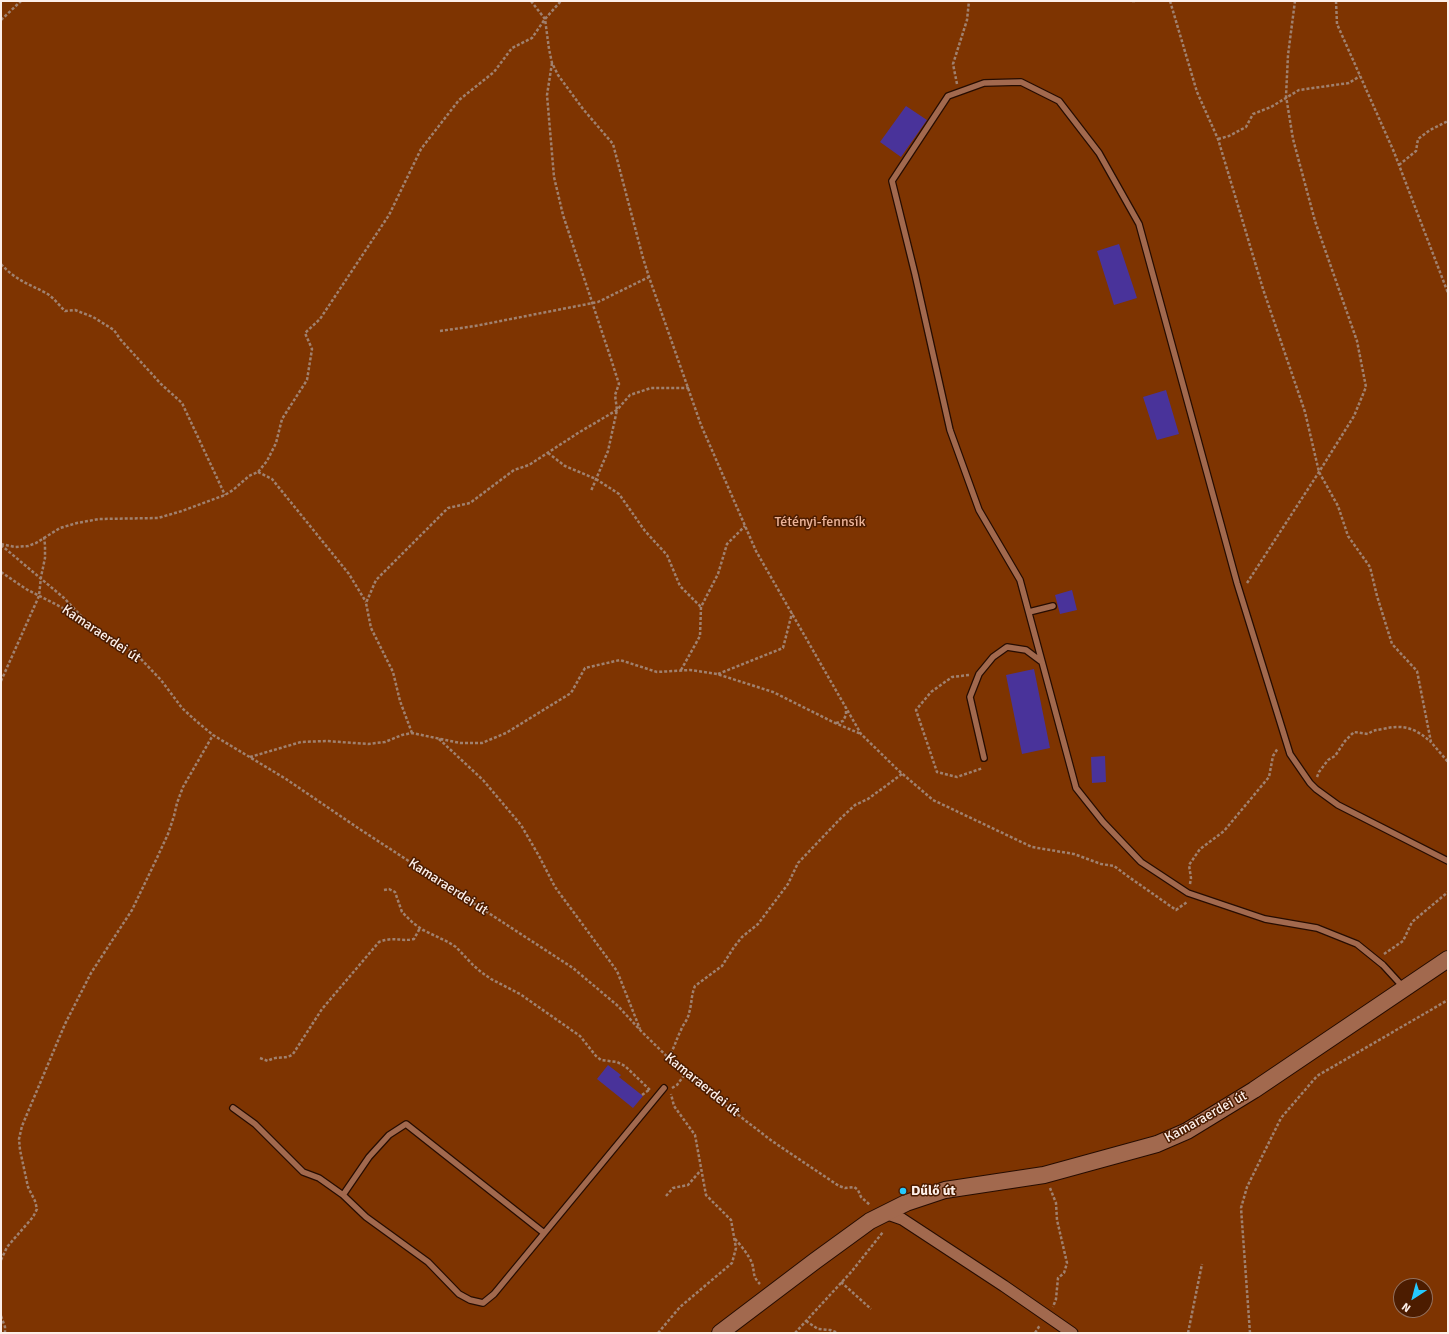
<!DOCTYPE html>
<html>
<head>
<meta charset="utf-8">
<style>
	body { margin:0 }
	#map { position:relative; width:1449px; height:1334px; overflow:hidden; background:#4c1c00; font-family:Signika,sans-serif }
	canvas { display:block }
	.frame { position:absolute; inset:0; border:2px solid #fcefe9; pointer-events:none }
	.north { position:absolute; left:1393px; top:1278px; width:40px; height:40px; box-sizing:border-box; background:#4c1c00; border:1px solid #92705d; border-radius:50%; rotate:216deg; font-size:11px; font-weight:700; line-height:16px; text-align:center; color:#fcefe9 }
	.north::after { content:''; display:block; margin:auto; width:14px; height:18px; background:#25c9fe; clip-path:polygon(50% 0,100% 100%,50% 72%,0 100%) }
</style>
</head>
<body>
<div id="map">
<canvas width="1449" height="1334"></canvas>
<div class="frame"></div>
<div class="north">N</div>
</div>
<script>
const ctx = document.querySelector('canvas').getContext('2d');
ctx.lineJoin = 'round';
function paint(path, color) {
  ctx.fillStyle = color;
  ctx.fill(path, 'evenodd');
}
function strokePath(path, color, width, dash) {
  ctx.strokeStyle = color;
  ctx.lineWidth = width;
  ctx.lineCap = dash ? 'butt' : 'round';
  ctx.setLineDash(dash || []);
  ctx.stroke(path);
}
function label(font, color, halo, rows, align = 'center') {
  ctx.font = font + ' Signika,sans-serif';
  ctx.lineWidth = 3;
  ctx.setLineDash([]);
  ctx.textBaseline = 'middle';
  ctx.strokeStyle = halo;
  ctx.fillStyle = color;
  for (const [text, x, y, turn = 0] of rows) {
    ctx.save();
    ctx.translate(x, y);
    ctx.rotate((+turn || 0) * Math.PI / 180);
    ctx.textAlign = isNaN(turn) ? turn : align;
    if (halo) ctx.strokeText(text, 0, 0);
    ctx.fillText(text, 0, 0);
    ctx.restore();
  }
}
const green = new Path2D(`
	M 1,1 L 1448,1 L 1448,1333 L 1,1333 ZM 1121,1161 L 1073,1175 L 1004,1191 ZM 1401,1286 L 1425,1286 L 1425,1310 L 1401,1310 Z`);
const building = new Path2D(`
	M 906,106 L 927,120 L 901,157 L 880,142 Z
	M 1119,244 L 1137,298 L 1114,305 L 1097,251 Z
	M 1166,390 L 1179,434 L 1157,440 L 1143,397 Z
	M 1072,590 L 1077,610 L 1060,614 L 1055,595 Z
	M 1034,669 L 1050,748 L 1022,754 L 1006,675 Z
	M 1105,756 L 1106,782 L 1092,783 L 1091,757 Z
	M 608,1065 L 621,1075 L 619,1077 L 643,1096 L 633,1108 L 597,1079 Z`);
const path = new Path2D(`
	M 531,1 L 545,19 L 549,49 L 552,63 L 558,75 L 583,109 L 613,144 L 643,258 L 649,277 L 701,425 L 756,551 L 861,734 L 898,770 L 933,800 L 1032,847 L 1074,854 L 1101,864 L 1114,866 L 1126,875 L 1176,910 L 1187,902
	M 1132,1 L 1136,1
	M 1170,1 L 1197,92 L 1218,139 L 1263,289 L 1305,412 L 1319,472 L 1338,506 L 1348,536 L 1370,567 L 1377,596 L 1392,644 L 1417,671 L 1431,742 L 1448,762
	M 1336,1 L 1337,24 L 1394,152 L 1448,293
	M 1,20 L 21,1
	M 552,63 L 547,95 L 554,177 L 563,215 L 611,359 L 619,384 L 615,395 L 617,410 L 608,451 L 591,491
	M 957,84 L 953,64 L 967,20 L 969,1
	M 1218,139 L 1229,136 L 1246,127 L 1253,114 L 1271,107 L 1299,90 L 1349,83 L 1360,76
	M 1399,165 L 1416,151 L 1418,139 L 1430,130 L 1448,121
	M 1,264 C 15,280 29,284 46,293 C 53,297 59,305 65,311 L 75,310 L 93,317 L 114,330 L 120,339 L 161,384 L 182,403 L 225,495
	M 440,331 L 475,326 L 598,302 L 649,277
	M 548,453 L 565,466 L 596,479 L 619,494 L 645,531 L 667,555 L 680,586 L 701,607
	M 258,472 L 272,479 L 349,574 L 366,602
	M 1,544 L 15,547 L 28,546 L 36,543 L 60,528 L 77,523 L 99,519 L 158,518 L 182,511 L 225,495 L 233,490 L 249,476 L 258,472 L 267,461 L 276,443 L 282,419 L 307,380 L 312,349 L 305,333 L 320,319 L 389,215 L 421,149 L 459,100 L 494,72 L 512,48 L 532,38 L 545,19 L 561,1
	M 1,545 L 64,598 L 84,619
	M 1,572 L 26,589 L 61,607 L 85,621 L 137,655 L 161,680 L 182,708 L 195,720 L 213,735 L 286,779 L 358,828 L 573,968 L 618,1006 L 641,1031 L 685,1074 L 772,1141 L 839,1186 L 845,1188 L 854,1187 L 858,1190 L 861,1197 L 870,1205
	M 1247,583 L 1319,472 L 1354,416 L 1366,387 L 1357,341 L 1315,221 L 1293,139 L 1286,96 L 1288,55 L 1295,1
	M 681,670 L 700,636 L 701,607 L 718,574 L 727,544 L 745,526
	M 718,674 L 783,648 L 792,613
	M 969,675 L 952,677 L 931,692 L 916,710 L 937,772 L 957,777 L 983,768
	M 1,681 L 39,596 L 41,577 L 45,558 L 45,545 L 44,537
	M 836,723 L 843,721 L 846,715 L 846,708
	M 412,733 L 400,701 L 393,672 L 371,628 L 366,603 L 376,580 L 448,508 L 470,503 L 514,470 L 529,465 L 578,433 L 617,410 L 630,395 L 651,388 L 689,388
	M 439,739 L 483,780 L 521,825 L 539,856 L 555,887 L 617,971 L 640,1029
	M 250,757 L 301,742 L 327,741 L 368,744 L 385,742 L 402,735 L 412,733 L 460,743 L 482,743 L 506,733 L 571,693 L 585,668 L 620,660 L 657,672 L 690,670 L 717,674 L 773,692 L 835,723 L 861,734
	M 1317,777 L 1319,772 L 1328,760 L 1335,756 L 1345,741 L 1354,732 L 1368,734 C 1373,730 1377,730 1383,729 C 1403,724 1415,728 1431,742
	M 1190,884 L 1191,878 L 1189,865 L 1200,849 L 1224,831 L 1269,777 L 1273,756 L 1278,748
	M 384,890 L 389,889 L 395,892 L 402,912 L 413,923 L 423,930 L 448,942 L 456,947 L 473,965 L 481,972 L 491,979 L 520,994 L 580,1036 L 596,1056 L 601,1060 L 617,1062 L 625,1066 L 650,1090
	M 1384,954 L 1403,941 L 1412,922 L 1448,892
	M 260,1058 L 268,1061 C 277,1055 286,1060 293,1054 L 322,1009 L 379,942 C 395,936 400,942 414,939 L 420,928
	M 668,1058 C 674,1049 676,1040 681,1030 C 683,1024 688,1020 689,1013 C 692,1004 691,995 695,986 L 722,966 L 734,947 L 742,937 L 758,924 L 788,884 L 798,863 L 840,819 L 855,805 L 868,799 L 902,774
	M 672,1088 L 677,1085 L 685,1074
	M 642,1095 L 649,1090
	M 1050,1188 L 1056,1203 L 1057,1220 L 1067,1263 L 1064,1273 L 1058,1278 L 1056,1299 L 1053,1307
	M 666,1196 L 673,1188 L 688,1185 L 701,1170
	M 735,1239 C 741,1245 749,1256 752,1263 C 755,1273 752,1276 760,1284
	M 1,1260 L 7,1247 L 33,1217 L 37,1209 L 35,1201 L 28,1187 L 20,1150 L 19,1139 L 22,1126 L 65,1024 L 91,973 L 132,910 L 156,860 L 168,834 L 174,816 L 177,803 L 183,787 L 213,735
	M 841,1282 L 871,1309
	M 1,1316 L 5,1327 L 5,1333
	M 806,1321 L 818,1329 L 830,1330 L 838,1333
	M 658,1333 L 680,1307 L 732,1263 L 736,1248 L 731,1220 L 706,1195 L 695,1135 L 674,1106 L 671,1094
	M 795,1333 L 852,1271 L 883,1232
	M 1035,1333 L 1040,1325
	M 1188,1333 L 1202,1264
	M 1250,1333 L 1241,1208 L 1247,1187 L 1281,1118 L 1317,1076 L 1448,1000`);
const lane = new Path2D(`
	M 1029,612 L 1053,606
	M 984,758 L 970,697 L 979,674 L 993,657 L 1007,647 L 1026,650 L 1042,662
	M 1404,988 L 1383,965 L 1357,944 L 1317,928 L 1265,919 L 1188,893 L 1141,862 L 1103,822 L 1076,788 L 1020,580 L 979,510 L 950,430 L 915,274 L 892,181 L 948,96 L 984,83 L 1021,82 L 1059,101 L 1099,153 L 1139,224 L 1237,583 L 1290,754 L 1310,783 L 1316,789 L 1338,805 L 1448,861
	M 233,1108 L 255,1124 L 303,1172 L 319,1178 L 343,1195 L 366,1217 L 428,1262 L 459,1294 L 470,1300 L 483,1303 L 494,1294 L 664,1088
	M 343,1195 L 369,1157 L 389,1135 L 406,1124 L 544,1233`);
const street = new Path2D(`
	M 885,1213 L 902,1219 L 1004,1286 L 1072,1333`);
const secondary = new Path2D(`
	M 720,1333 L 815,1261 L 870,1221 L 906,1203 L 945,1190 L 1044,1175 L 1157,1144 L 1187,1131 L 1254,1090 L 1448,959`);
const markers = [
	[903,1191,4,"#25c9fe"]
];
const parkNames = [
	["Tétényi-fennsík",820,522]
];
const streetNames = [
	["Kamaraerdei út",101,634,34],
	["Kamaraerdei út",448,887,33],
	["Kamaraerdei út",702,1085,39],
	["Kamaraerdei út",1206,1117,-29]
];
const poiNames = [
	["Dűlő út",911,1191]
];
paint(green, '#7e3401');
paint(building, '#49339a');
strokePath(lane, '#260c01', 8);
strokePath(street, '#260c01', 13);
strokePath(secondary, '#260c01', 18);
strokePath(path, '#a0816f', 2.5, [3, 2]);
strokePath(lane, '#a2694e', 5.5);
strokePath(street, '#a2694e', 11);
strokePath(secondary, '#a2694e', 16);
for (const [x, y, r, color] of markers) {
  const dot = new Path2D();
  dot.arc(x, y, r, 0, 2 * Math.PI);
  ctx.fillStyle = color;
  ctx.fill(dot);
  strokePath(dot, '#4c1c00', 1.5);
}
label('14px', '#ecb499', '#4c1c00', parkNames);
label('14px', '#fcefe9', '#4c1c00', streetNames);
label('bold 14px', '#fcefe9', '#4c1c00', poiNames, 'left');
</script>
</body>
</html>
